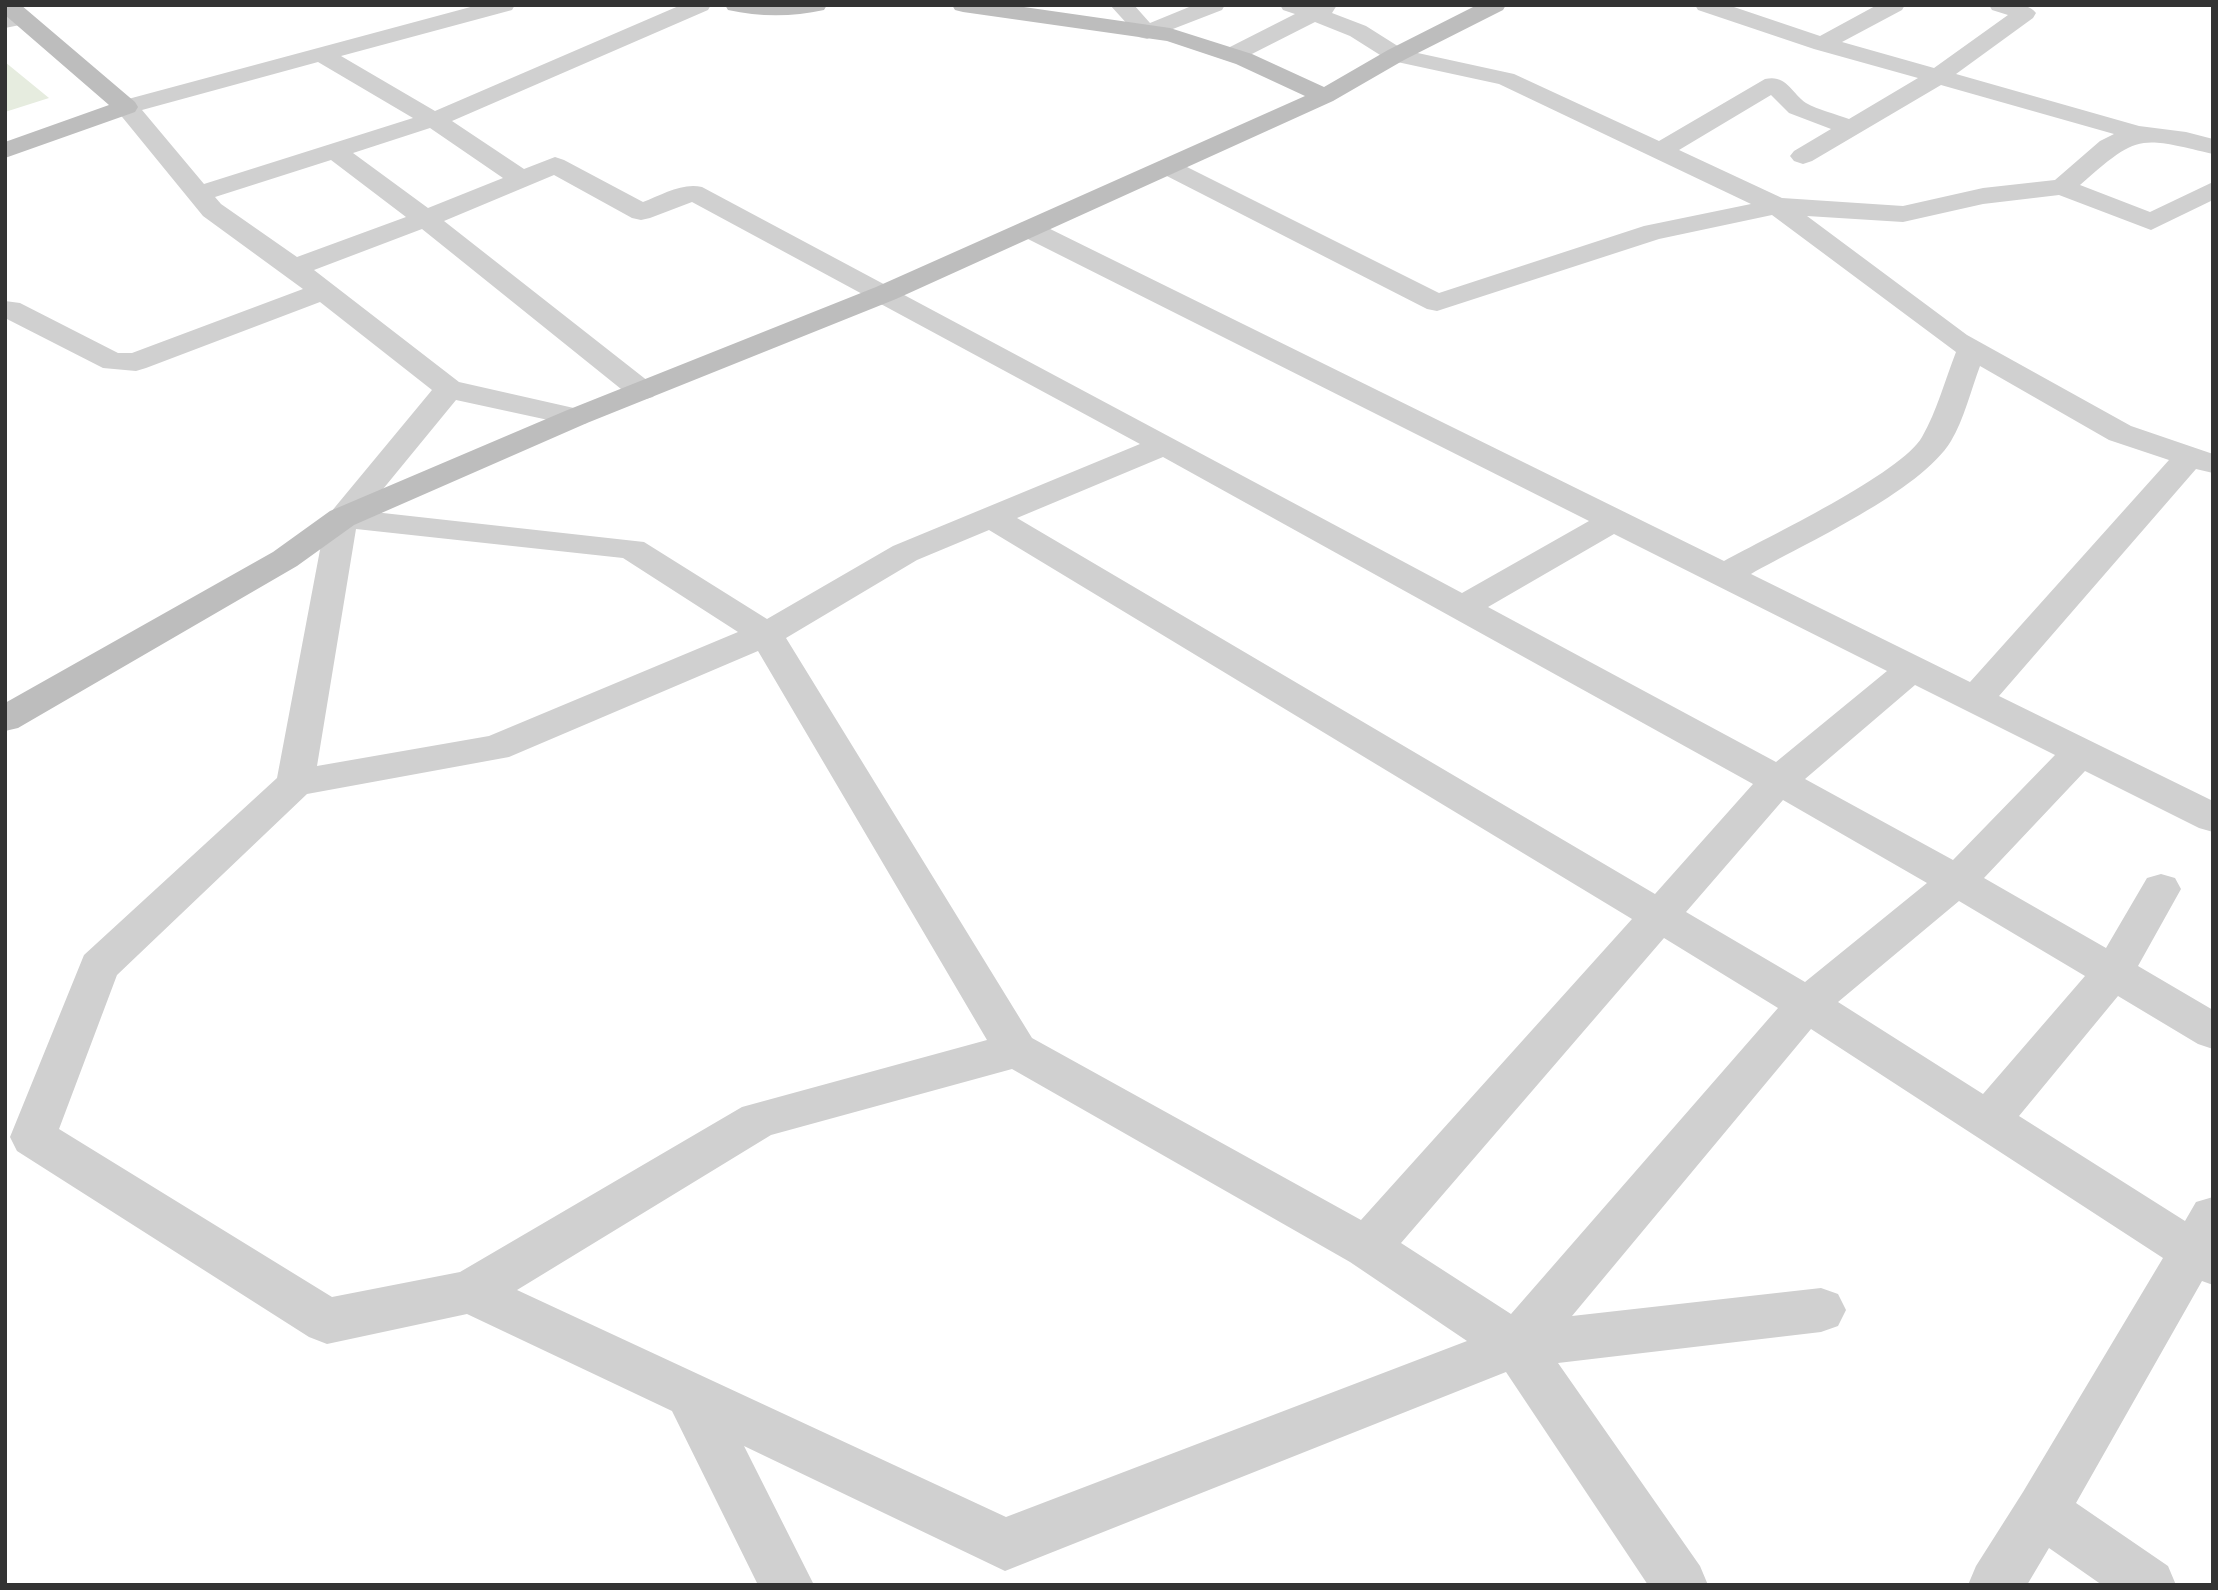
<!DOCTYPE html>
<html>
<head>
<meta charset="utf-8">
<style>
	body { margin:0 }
	#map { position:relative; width:2218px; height:1590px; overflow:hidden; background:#fff; font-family:"Asap Condensed",sans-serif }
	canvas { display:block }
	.frame { position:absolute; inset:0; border:7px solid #333; pointer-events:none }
</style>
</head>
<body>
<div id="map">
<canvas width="2218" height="1590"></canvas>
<div class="frame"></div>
</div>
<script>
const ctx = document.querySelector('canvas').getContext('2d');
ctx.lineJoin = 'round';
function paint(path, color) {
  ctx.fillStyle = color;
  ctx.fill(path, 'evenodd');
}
const green = new Path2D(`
	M 5,62 L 49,98 L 5,112 Z`);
const lane = new Path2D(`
	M 22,12 L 30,13 L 33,18 L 30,23 L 5,28 L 5,16 Z`);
const street = new Path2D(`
	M 478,5 L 515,5 L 512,10 L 341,56 L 435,111 L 681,5 L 711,5 L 708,10 L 452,121 L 524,169 L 555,157 L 564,160 L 643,202 C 661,195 683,182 702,187 L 1462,593 L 1589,521 L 1020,235 L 1016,229 L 1020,223 L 1029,221 L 1038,223 L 1724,561 C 1766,538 1902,473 1922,437 C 1937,411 1945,380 1956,352 L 1772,215 L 1659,239 L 1437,311 L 1427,309 L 1159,172 L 1155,167 L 1159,162 L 1168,159 L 1177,162 L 1439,293 L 1644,226 L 1751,204 L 1499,84 L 1388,60 L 1350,36 L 1315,22 L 1240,60 L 1224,60 L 1221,55 L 1224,50 L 1295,14 L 1283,10 L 1280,5 L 1337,5 L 1332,13 L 1366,26 L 1404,50 L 1514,74 L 1659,141 L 1765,79 C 1786,74 1791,92 1806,103 C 1818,110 1836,114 1849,119 L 1918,78 L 1814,49 L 1698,10 L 1695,5 L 1728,5 L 1820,36 L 1877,5 L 1905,5 L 1902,10 L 1842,42 L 1934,68 L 2008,15 L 1992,10 L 1989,5 C 2004,5 2027,1 2036,13 L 2033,18 L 1956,74 L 2139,126 L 2186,132 L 2213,139 L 2213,154 C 2138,136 2138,134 2080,185 L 2150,212 L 2213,182 L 2213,200 L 2151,230 L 2059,195 L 1983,204 L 1903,222 L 1807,216 L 1967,335 L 2131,426 L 2213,454 L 2213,473 L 2196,469 L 1999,696 L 2213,801 L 2213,832 L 2199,828 L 2085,771 L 1984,878 L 2106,948 L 2147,878 L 2161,874 L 2175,878 L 2181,889 L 2138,966 L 2213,1010 L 2213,1049 L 2198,1044 L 2118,996 L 2019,1116 L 2185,1221 L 2196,1202 L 2213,1197 L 2213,1285 L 2202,1281 L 2076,1503 L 2168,1566 L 2176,1585 L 2102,1585 L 2049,1548 L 2027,1585 L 1968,1585 L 1976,1566 L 2023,1492 L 2163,1258 L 1811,1029 L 1572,1316 L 1821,1288 L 1838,1294 L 1846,1310 L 1838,1326 L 1821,1332 L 1558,1363 L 1700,1566 L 1708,1585 L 1648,1585 L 1506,1372 L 1005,1571 L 744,1446 L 814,1585 L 758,1585 L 672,1411 L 467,1314 L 327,1344 L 309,1337 L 17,1151 L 10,1137 L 84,955 L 277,778 L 326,518 L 432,390 L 320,302 L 146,368 L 136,371 L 103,368 L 5,318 L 5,301 L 20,303 L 118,353 L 132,353 L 303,289 L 203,216 L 114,107 L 117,102 ZM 318,62 L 413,118 L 204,184 L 142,110 ZM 1941,85 L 2114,134 L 2100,141 L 2055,180 L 1983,188 L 1903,206 L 1782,198 L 1679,150 L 1771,95 L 1789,113 L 1831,129 L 1794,151 L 1790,156 L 1794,161 L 1803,164 L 1812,161 ZM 430,128 L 503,178 L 428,208 L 353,153 ZM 331,160 L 406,217 L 297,257 L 221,204 L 215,197 ZM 554,175 L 632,218 L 641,220 L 650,218 L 692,202 L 1140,444 L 893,546 L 767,619 L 644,542 L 365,511 L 456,400 L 576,426 L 587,423 L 591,417 L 587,411 L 459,382 L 314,270 L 422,229 L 631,397 L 642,400 L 653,397 L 657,391 L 653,385 L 444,221 ZM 1980,366 L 2109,440 L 2169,460 L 1970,682 L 1751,574 C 1804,544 1921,491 1951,441 C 1964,419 1971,390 1980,366 ZM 1163,457 L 1753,784 L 1655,894 L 1017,518 ZM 356,529 L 623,558 L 738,632 L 489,736 L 317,766 ZM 989,530 L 1632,919 L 1361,1220 L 1032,1038 L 786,638 L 917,560 ZM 1614,534 L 1887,671 L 1776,762 L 1488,607 ZM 758,651 L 987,1040 L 742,1107 L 460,1272 L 332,1297 L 59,1129 L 117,975 L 307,794 L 509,757 ZM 1915,685 L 2055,755 L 1953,860 L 1805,779 ZM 1783,800 L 1927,883 L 1805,982 L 1686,912 ZM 1959,901 L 2085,976 L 1983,1094 L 1838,1002 ZM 1664,938 L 1778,1008 L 1511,1314 L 1401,1243 ZM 1012,1069 L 1350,1262 L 1467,1341 L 1006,1517 L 517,1290 L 771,1135 Z
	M 1110,5 L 1134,5 L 1150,23 L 1194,5 L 1225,5 L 1222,10 L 1147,39 L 1139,37 Z`);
const secondary = new Path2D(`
	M 5,5 L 21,5 L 135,102 L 138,107 L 135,112 L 5,158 L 5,142 L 109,105 L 5,15 Z
	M 725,5 L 827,5 L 824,10 C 792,17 760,17 728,10 Z
	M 952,5 L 1010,5 L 1170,28 L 1252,54 L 1324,87 L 1388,50 L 1477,5 L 1506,5 L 1503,10 L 1404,60 L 1333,101 L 896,299 L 587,423 L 354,525 L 297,566 L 18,728 L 5,731 L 5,703 L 273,552 L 330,511 L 565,411 L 876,287 L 1305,96 L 1236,64 L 1167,41 L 963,12 L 955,10 Z`);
paint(green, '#e6ecdf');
paint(lane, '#d0d0d0');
paint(street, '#d0d0d0');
paint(secondary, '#bdbdbd');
</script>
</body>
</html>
